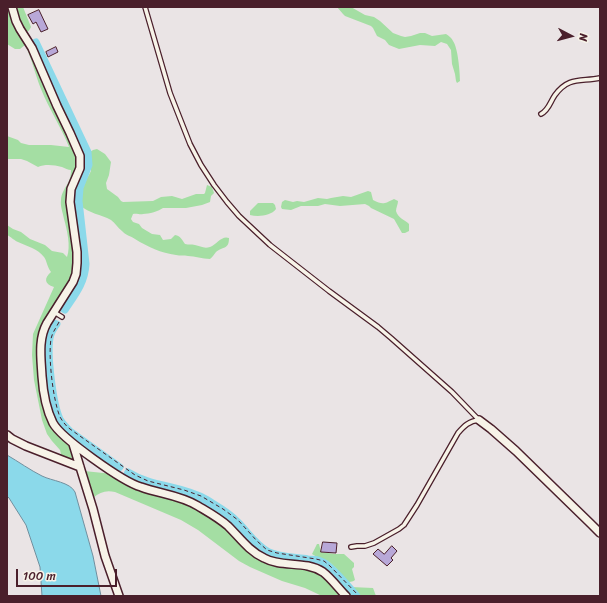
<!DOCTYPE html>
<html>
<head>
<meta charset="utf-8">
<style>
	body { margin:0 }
	#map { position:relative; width:607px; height:603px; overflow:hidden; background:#eae4e5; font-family:Sriracha,sans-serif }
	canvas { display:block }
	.frame { position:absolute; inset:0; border:8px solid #4a1f2b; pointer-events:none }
	.north { position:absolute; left:551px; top:16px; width:40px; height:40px; -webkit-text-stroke:3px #f7f3e8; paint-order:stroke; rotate:96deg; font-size:11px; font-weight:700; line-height:16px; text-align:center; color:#4a1f2b }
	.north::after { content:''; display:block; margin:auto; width:14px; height:18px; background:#4a1f2b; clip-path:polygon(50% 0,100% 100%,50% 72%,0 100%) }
	.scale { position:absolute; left:16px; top:569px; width:101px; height:18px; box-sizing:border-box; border:2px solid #4a1f2b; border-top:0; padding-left:5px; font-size:12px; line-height:14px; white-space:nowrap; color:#4a1f2b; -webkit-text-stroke:3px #f7f3e8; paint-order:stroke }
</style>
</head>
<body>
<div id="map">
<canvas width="607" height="603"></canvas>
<div class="frame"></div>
<div class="north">N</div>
<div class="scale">100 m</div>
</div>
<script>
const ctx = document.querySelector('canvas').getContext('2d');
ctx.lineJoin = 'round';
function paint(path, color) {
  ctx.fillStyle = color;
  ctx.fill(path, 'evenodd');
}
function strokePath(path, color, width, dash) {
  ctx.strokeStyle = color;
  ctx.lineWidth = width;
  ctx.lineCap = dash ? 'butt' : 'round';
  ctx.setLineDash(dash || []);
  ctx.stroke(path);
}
const green = new Path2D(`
	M 7,7 L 10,7 L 31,53 L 41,80 L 76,153 C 80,170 70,184 67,201 C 66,207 68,215 69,222 C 72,241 77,261 71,280 L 41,327 L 39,333 L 38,352 L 52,426 L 58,435 L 71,447 L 74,459 L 73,460 L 58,456 L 61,454 L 60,450 L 52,441 L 47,434 L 42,420 L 34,380 L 32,355 L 33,334 L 54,287 C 44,284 44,278 51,272 C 47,267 47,261 44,257 C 38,249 27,246 18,242 C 15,241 11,237 7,235 L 7,225 L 13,229 L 21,232 L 30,239 L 45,245 L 52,251 L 63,253 L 67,257 C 71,246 67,230 64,219 C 63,213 60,206 61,200 C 61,194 65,188 68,183 C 70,179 71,175 71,170 C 68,170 65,168 62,167 C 54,165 45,164 38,167 L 27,161 L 21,159 L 7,159 L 7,136 L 18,140 L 21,143 L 29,145 L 51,145 L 69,147 C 61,127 49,109 41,89 C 35,74 32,59 25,45 L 20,49 L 15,49 L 7,44 Z
	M 14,7 L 23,7 L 31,27 C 29,31 27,34 23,30 Z
	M 337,7 L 351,7 L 365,15 L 374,17 L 380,21 L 393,33 L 401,36 L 405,37 L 411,36 L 420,33 L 425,33 L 432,36 L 446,34 C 449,36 452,38 453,41 C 458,48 460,72 460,81 L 457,83 L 456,81 L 455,74 L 452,64 L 451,50 L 447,44 L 441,42 L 435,46 L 420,45 L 399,49 L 389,45 L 385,40 L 377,36 L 373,28 L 371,26 L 345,16 L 343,14 Z
	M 97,149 L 105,154 L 111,162 L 109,175 L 106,183 L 107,189 L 118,197 L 121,201 L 123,202 L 153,201 L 161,197 L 172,196 L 182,199 L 196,194 L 204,194 L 205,193 L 207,185 L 212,187 L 214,193 L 211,196 L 210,202 L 202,205 L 186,208 L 163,208 C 159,211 149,214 143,214 C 140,215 137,213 133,214 L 131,219 L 133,222 L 139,224 L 142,228 L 152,234 L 160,235 L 163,240 L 171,239 L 175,235 C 181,236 182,240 185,244 C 189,245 191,244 195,245 C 200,246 204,249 210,247 C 217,244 222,235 229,238 C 229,250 223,246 216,252 C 214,254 213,257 210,259 C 202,259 195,256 188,256 C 184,255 180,256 176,255 C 161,253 148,247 135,239 C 131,236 125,235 122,231 C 118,228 115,223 111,220 C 101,214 89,214 80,205 L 80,198 L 81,190 L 91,171 L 90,152 L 93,150 Z
	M 368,191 L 371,192 L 373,200 C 383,205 384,204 394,199 L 398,201 C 398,204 396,208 396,211 C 398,218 405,220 409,224 L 409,231 L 405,233 L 402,233 L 394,219 L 371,208 L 369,206 L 365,204 L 340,206 L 325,204 L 318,206 L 301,206 L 291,210 L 282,209 L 281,207 L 282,202 L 285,200 L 293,202 L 297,201 L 304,202 L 318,198 L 327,199 L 331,198 L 343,196 L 351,197 Z
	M 258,203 L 273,203 L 275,205 L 276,209 C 271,216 258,217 250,215 L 250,211 Z
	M 84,471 L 113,474 L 187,502 L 220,523 L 256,556 L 302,566 L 321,574 L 343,596 L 322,596 L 305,588 L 282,581 L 250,567 L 239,561 L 198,530 L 181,520 L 115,492 C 106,490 100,492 93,498 Z
	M 146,487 L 149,487 C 177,493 207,499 229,518 C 239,527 248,538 257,548 L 269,556 L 275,558 L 319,564 L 329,570 L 352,596 L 348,596 L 328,574 L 276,560 L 264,555 L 201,506 Z
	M 317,544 L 319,544 L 321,552 L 335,554 L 344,554 L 354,563 L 354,567 L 352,569 L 355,580 C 346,586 343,577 338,571 C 337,569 331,563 329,562 C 324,558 317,558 312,554 Z
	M 351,587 L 373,588 L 376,596 L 360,596 Z`);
const water = new Path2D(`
	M 7,455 C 19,462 30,470 42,476 C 52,481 70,482 75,492 L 93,556 L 101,596 L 42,596 L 40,567 L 26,525 L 9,498 L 7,496 Z`);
const canal = new Path2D(`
	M 36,42 L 88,152 L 89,165 L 80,188 L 79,201 L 86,264 C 85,283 75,295 65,310 L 62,308 L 63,303 L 77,281 L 80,272 L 81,259 L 73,204 L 76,187 L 84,167 L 83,159 L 82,152 L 56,101 L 34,48 L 34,43 Z
	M 54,323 L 57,324 C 54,328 51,333 50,338 C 47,354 53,404 60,419 C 63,424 66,427 70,431 L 120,467 L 118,469 L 109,464 L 66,433 L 58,424 L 54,418 L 49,394 L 46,376 L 44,349 L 44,338 L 47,331 L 51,325 Z
	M 135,482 L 129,479 L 127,474 L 128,472 C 152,487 182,485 206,499 C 217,506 229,512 238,522 C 248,532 256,545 269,552 C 280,557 295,557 308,559 C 313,559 318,559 323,562 C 332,566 350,588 357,596
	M 164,490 C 187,495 211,503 229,518 C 245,531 254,552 275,558 L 319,564 L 329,570 L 352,596`);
const building = new Path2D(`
	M 39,10 L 48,29 L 41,32 L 36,22 L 33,24 L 28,15 Z
	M 56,47 L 58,52 L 48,57 L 46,52 Z
	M 323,542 L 337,543 L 336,553 L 321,552 Z
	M 392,546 L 397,551 L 391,558 L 393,560 L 387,566 L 373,554 L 378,549 L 384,554 Z`);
const path = new Path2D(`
	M 59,322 C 56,328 52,333 51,339 C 48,357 53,400 60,417 C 63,422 66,426 70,429 L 135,475 L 148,481 L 184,490 L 201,496 L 223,509 L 238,520 L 257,541 L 267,550 L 277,553 L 316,559 L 324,561 L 330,566 L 359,596`);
const service = new Path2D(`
	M 145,7 L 170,93 L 190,144 L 201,165 L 214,185 L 227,202 L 239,216 L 270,245 L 329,291 L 378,327 L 391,338 L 452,392 L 479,420
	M 541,114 C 549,110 550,102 555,95 C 569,76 581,82 600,78
	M 54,312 L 62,317
	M 351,547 L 357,546 L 365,546 L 374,543 L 399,529 L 404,525 L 417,505 L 458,433 C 464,426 469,421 479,420`);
const minor = new Path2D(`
	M 12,7 L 16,21 L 20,29 L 32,48 L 57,106 L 70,133 L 80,156 L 80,168 L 71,189 L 70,202 L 77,252 L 77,263 L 76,274 L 73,282 L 47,323 C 38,339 41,358 42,376 C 43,391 46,409 53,423 C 61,438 123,482 141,487 C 160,494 180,495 198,506 C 208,512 219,518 228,526 C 240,538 249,551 264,558 C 282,568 305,560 323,572 C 331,578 339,589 346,596
	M 479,420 L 491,429 L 516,451 L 591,524 L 600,533
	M 7,435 L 12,439 L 26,446 L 80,467
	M 73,444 L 80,467 L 93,509 L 105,556 L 119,596`);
paint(green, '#a4dea3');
paint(water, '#8bd9ea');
strokePath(water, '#718f9e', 1);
strokePath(canal, '#8bd9ea', 7);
paint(building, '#b8a8d8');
strokePath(building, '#4a1f2b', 1);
strokePath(service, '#4a1f2b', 6);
strokePath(minor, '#4a1f2b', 10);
strokePath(path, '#4a1f2b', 1, [4, 3]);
strokePath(service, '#f7f3e8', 3.5);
strokePath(minor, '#f7f3e8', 7);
</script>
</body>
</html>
